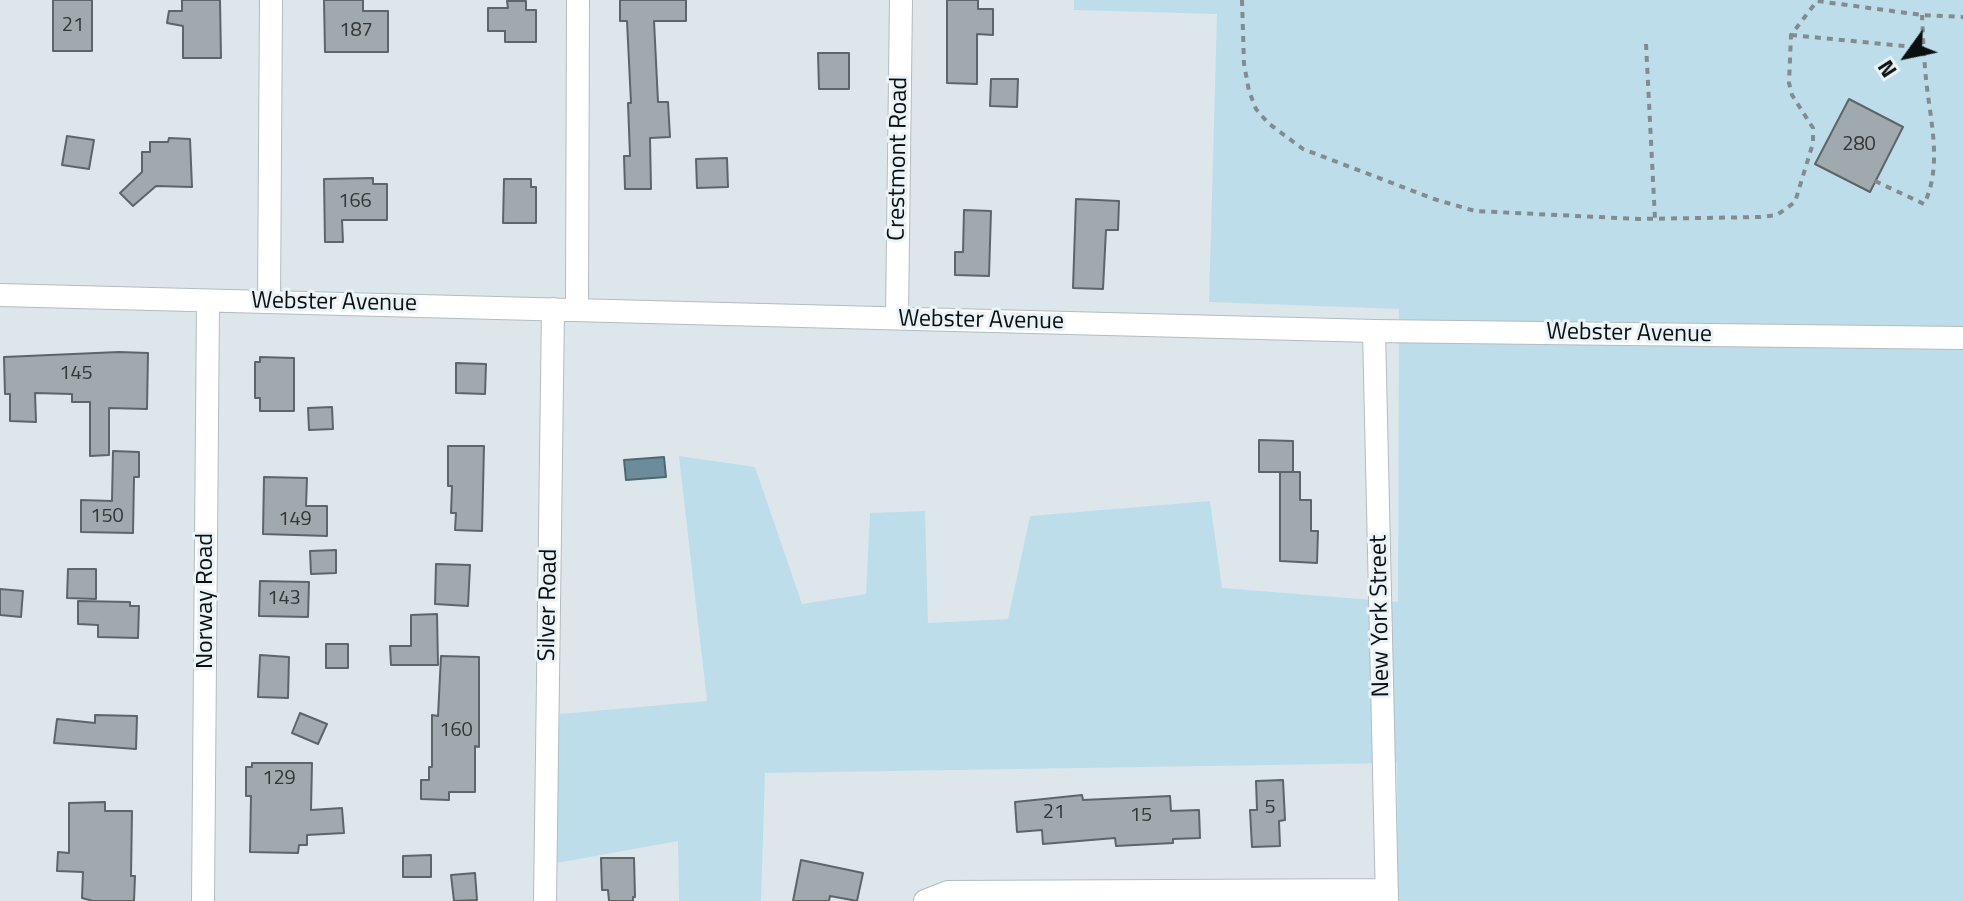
<!DOCTYPE html>
<html>
<head>
<meta charset="utf-8">
<style>
	body { margin:0 }
	#map { position:relative; width:1963px; height:901px; overflow:hidden; background:#dde7eb; font-family:"Titillium Web",sans-serif }
	canvas { display:block }
	.north { position:absolute; left:1867px; top:16px; width:80px; height:80px; -webkit-text-stroke:6px #eaf4f8; paint-order:stroke; rotate:237deg; font-size:22px; font-weight:700; line-height:32px; text-align:center; color:#0c0f10 }
	.north::after { content:''; display:block; margin:auto; width:28px; height:36px; background:#0c0f10; clip-path:polygon(50% 0,100% 100%,50% 72%,0 100%) }
</style>
</head>
<body>
<div id="map">
<canvas width="1963" height="901"></canvas>
<div class="north">N</div>
</div>
<script>
const ctx = document.querySelector('canvas').getContext('2d');
ctx.lineJoin = 'round';
function paint(path, color) {
  ctx.fillStyle = color;
  ctx.fill(path, 'evenodd');
}
function strokePath(path, color, width, dash) {
  ctx.strokeStyle = color;
  ctx.lineWidth = width;
  ctx.lineCap = dash ? 'butt' : 'round';
  ctx.setLineDash(dash || []);
  ctx.stroke(path);
}
function label(font, color, halo, rows, align = 'center') {
  ctx.font = font + ' "Titillium Web",sans-serif';
  ctx.lineWidth = 6;
  ctx.setLineDash([]);
  ctx.textBaseline = 'middle';
  ctx.strokeStyle = halo;
  ctx.fillStyle = color;
  for (const [text, x, y, turn = 0] of rows) {
    ctx.save();
    ctx.translate(x, y);
    ctx.rotate((+turn || 0) * Math.PI / 180);
    ctx.textAlign = isNaN(turn) ? turn : align;
    if (halo) ctx.strokeText(text, 0, 0);
    ctx.fillText(text, 0, 0);
    ctx.restore();
  }
}
const green = new Path2D(`
	M 1074,0 L 1963,0 L 1963,901 L 1398,901 L 1397,763 L 765,773 L 761,901 L 679,901 L 678,841 L 551,864 L 560,714 L 707,701 L 679,456 L 755,467 L 802,604 L 866,594 L 870,513 L 925,511 L 928,623 L 1008,619 L 1030,516 L 1210,501 L 1222,588 L 1398,602 L 1399,309 L 1209,302 L 1217,14 L 1074,10 Z`);
const water = new Path2D(`
	M 664,457 L 666,477 L 626,480 L 624,460 Z`);
const building = new Path2D(`
	M 53,0 L 92,0 L 92,51 L 53,51 Z
	M 182,0 L 220,0 L 221,58 L 183,58 L 183,26 L 167,23 L 169,11 L 182,11 Z
	M 324,0 L 363,0 L 363,11 L 388,11 L 388,52 L 325,52 Z
	M 620,0 L 686,0 L 686,21 L 654,21 L 658,102 L 668,102 L 670,137 L 650,138 L 651,189 L 625,189 L 624,156 L 630,156 L 628,103 L 631,103 L 627,21 L 620,21 Z
	M 947,0 L 978,0 L 978,9 L 993,9 L 993,35 L 977,34 L 977,84 L 947,83 Z
	M 507,1 L 526,1 L 526,10 L 536,10 L 536,42 L 505,42 L 505,31 L 488,31 L 488,8 L 508,8 Z
	M 818,53 L 849,53 L 849,89 L 819,89 Z
	M 991,79 L 1018,79 L 1017,107 L 990,106 Z
	M 1849,99 L 1903,127 L 1870,192 L 1815,164 Z
	M 67,136 L 94,140 L 89,169 L 62,165 Z
	M 169,138 L 190,139 L 192,187 L 156,186 L 133,206 L 120,193 L 142,172 L 142,152 L 150,152 L 150,142 L 168,142 Z
	M 727,158 L 728,187 L 697,188 L 696,159 Z
	M 373,178 L 373,184 L 387,184 L 387,220 L 342,220 L 343,242 L 325,242 L 324,179 Z
	M 504,179 L 531,179 L 531,187 L 536,187 L 536,223 L 503,223 Z
	M 1076,199 L 1119,201 L 1118,230 L 1106,230 L 1103,289 L 1073,288 Z
	M 964,210 L 991,211 L 989,276 L 955,275 L 955,252 L 963,252 Z
	M 119,352 L 148,353 L 147,409 L 109,408 L 109,455 L 90,456 L 90,402 L 72,402 L 72,394 L 35,393 L 36,422 L 10,421 L 10,394 L 5,394 L 4,357 Z
	M 260,357 L 294,358 L 294,411 L 260,411 L 260,398 L 255,398 L 255,362 L 260,362 Z
	M 456,363 L 486,364 L 485,394 L 456,393 Z
	M 332,407 L 333,429 L 309,430 L 308,408 Z
	M 1259,440 L 1293,441 L 1293,472 L 1259,472 Z
	M 448,446 L 484,446 L 482,531 L 455,530 L 456,513 L 451,513 L 452,486 L 448,486 Z
	M 113,451 L 139,452 L 139,477 L 134,477 L 133,533 L 81,532 L 81,500 L 112,501 Z
	M 1280,472 L 1300,472 L 1300,500 L 1311,500 L 1311,531 L 1318,531 L 1317,563 L 1280,561 Z
	M 264,477 L 307,478 L 306,506 L 327,506 L 327,536 L 263,534 Z
	M 336,550 L 336,573 L 311,574 L 310,551 Z
	M 436,564 L 470,565 L 468,606 L 435,604 Z
	M 68,569 L 96,569 L 96,599 L 67,598 Z
	M 260,581 L 309,582 L 308,617 L 259,616 Z
	M 0,589 L 23,591 L 21,617 L 0,615 Z
	M 78,601 L 130,602 L 130,606 L 139,606 L 138,638 L 98,637 L 98,625 L 78,624 Z
	M 437,614 L 438,665 L 391,665 L 390,646 L 411,646 L 411,615 Z
	M 326,644 L 348,644 L 348,668 L 326,668 Z
	M 260,655 L 289,657 L 288,698 L 258,697 Z
	M 441,656 L 479,657 L 479,747 L 475,746 L 475,792 L 449,792 L 449,800 L 421,799 L 421,780 L 429,780 L 429,767 L 432,767 L 432,715 L 438,716 Z
	M 300,713 L 327,724 L 318,744 L 292,733 Z
	M 95,715 L 137,716 L 136,749 L 54,743 L 57,719 L 95,723 Z
	M 252,763 L 312,763 L 311,810 L 342,808 L 344,833 L 307,835 L 307,845 L 299,845 L 298,853 L 250,852 L 251,796 L 246,796 L 246,767 L 252,767 Z
	M 1283,780 L 1285,820 L 1279,821 L 1280,846 L 1252,847 L 1250,810 L 1257,810 L 1256,781 Z
	M 1082,795 L 1083,800 L 1170,796 L 1171,811 L 1199,810 L 1200,838 L 1173,839 L 1173,843 L 1116,846 L 1115,838 L 1043,844 L 1042,830 L 1017,832 L 1015,802 Z
	M 105,802 L 105,811 L 132,811 L 131,876 L 135,876 L 134,901 L 93,901 L 82,898 L 83,872 L 57,871 L 58,852 L 69,853 L 69,803 Z
	M 431,855 L 431,877 L 403,877 L 403,856 Z
	M 601,858 L 634,858 L 635,897 L 633,897 L 633,901 L 609,901 L 608,890 L 602,890 Z
	M 801,860 L 863,873 L 857,901 L 830,896 L 829,901 L 793,901 Z
	M 475,873 L 477,900 L 454,901 L 451,875 Z`);
const path = new Path2D(`
	M 1242,0 L 1244,64 L 1249,91 L 1256,109 L 1268,123 L 1303,149 L 1434,199 L 1475,211 L 1639,219 L 1760,217 L 1777,215 L 1795,202 L 1813,143 L 1813,128 L 1792,95 L 1789,83 L 1791,35 L 1817,1 L 1922,15 L 1963,17
	M 1791,35 L 1924,48
	M 1646,44 L 1655,219
	M 1875,181 L 1924,204 C 1943,166 1930,119 1926,79 C 1924,58 1923,37 1922,15`);
const street = new Path2D(`
	M 0,295 L 1374,331 L 1963,338
	M 269,301 L 271,0
	M 577,310 L 578,0
	M 897,318 L 901,0
	M 1374,331 L 1387,901
	M 203,901 L 208,301
	M 545,901 L 553,309
	M 925,901 L 948,892 L 1387,890`);
const numberNames = [
	["21",73,26],
	["187",356,31],
	["280",1859,145],
	["166",355,202],
	["145",76,374],
	["150",107,517],
	["149",295,520],
	["143",284,599],
	["160",456,731],
	["129",279,779],
	["5",1270,808],
	["21",1054,813],
	["15",1141,816]
];
const streetNames = [
	["Crestmont Road",899,159,-89],
	["Webster Avenue",334,303,1],
	["Webster Avenue",981,321,1],
	["Webster Avenue",1629,334,1],
	["Norway Road",206,601,-90],
	["Silver Road",549,605,-89],
	["New York Street",1381,616,-91]
];
paint(green, '#bdddeb');
paint(water, '#6b8d9b');
strokePath(water, '#4e6771', 2);
paint(building, '#a0a9ad');
strokePath(building, '#5c6568', 2);
strokePath(street, '#b2bcc0', 24);
strokePath(path, '#848b8e', 4, [6, 6]);
strokePath(street, '#fff', 22);
label('20px', '#313637', null, numberNames);
label('24px', '#0c0f10', '#eaf4f8', streetNames);
</script>
</body>
</html>
